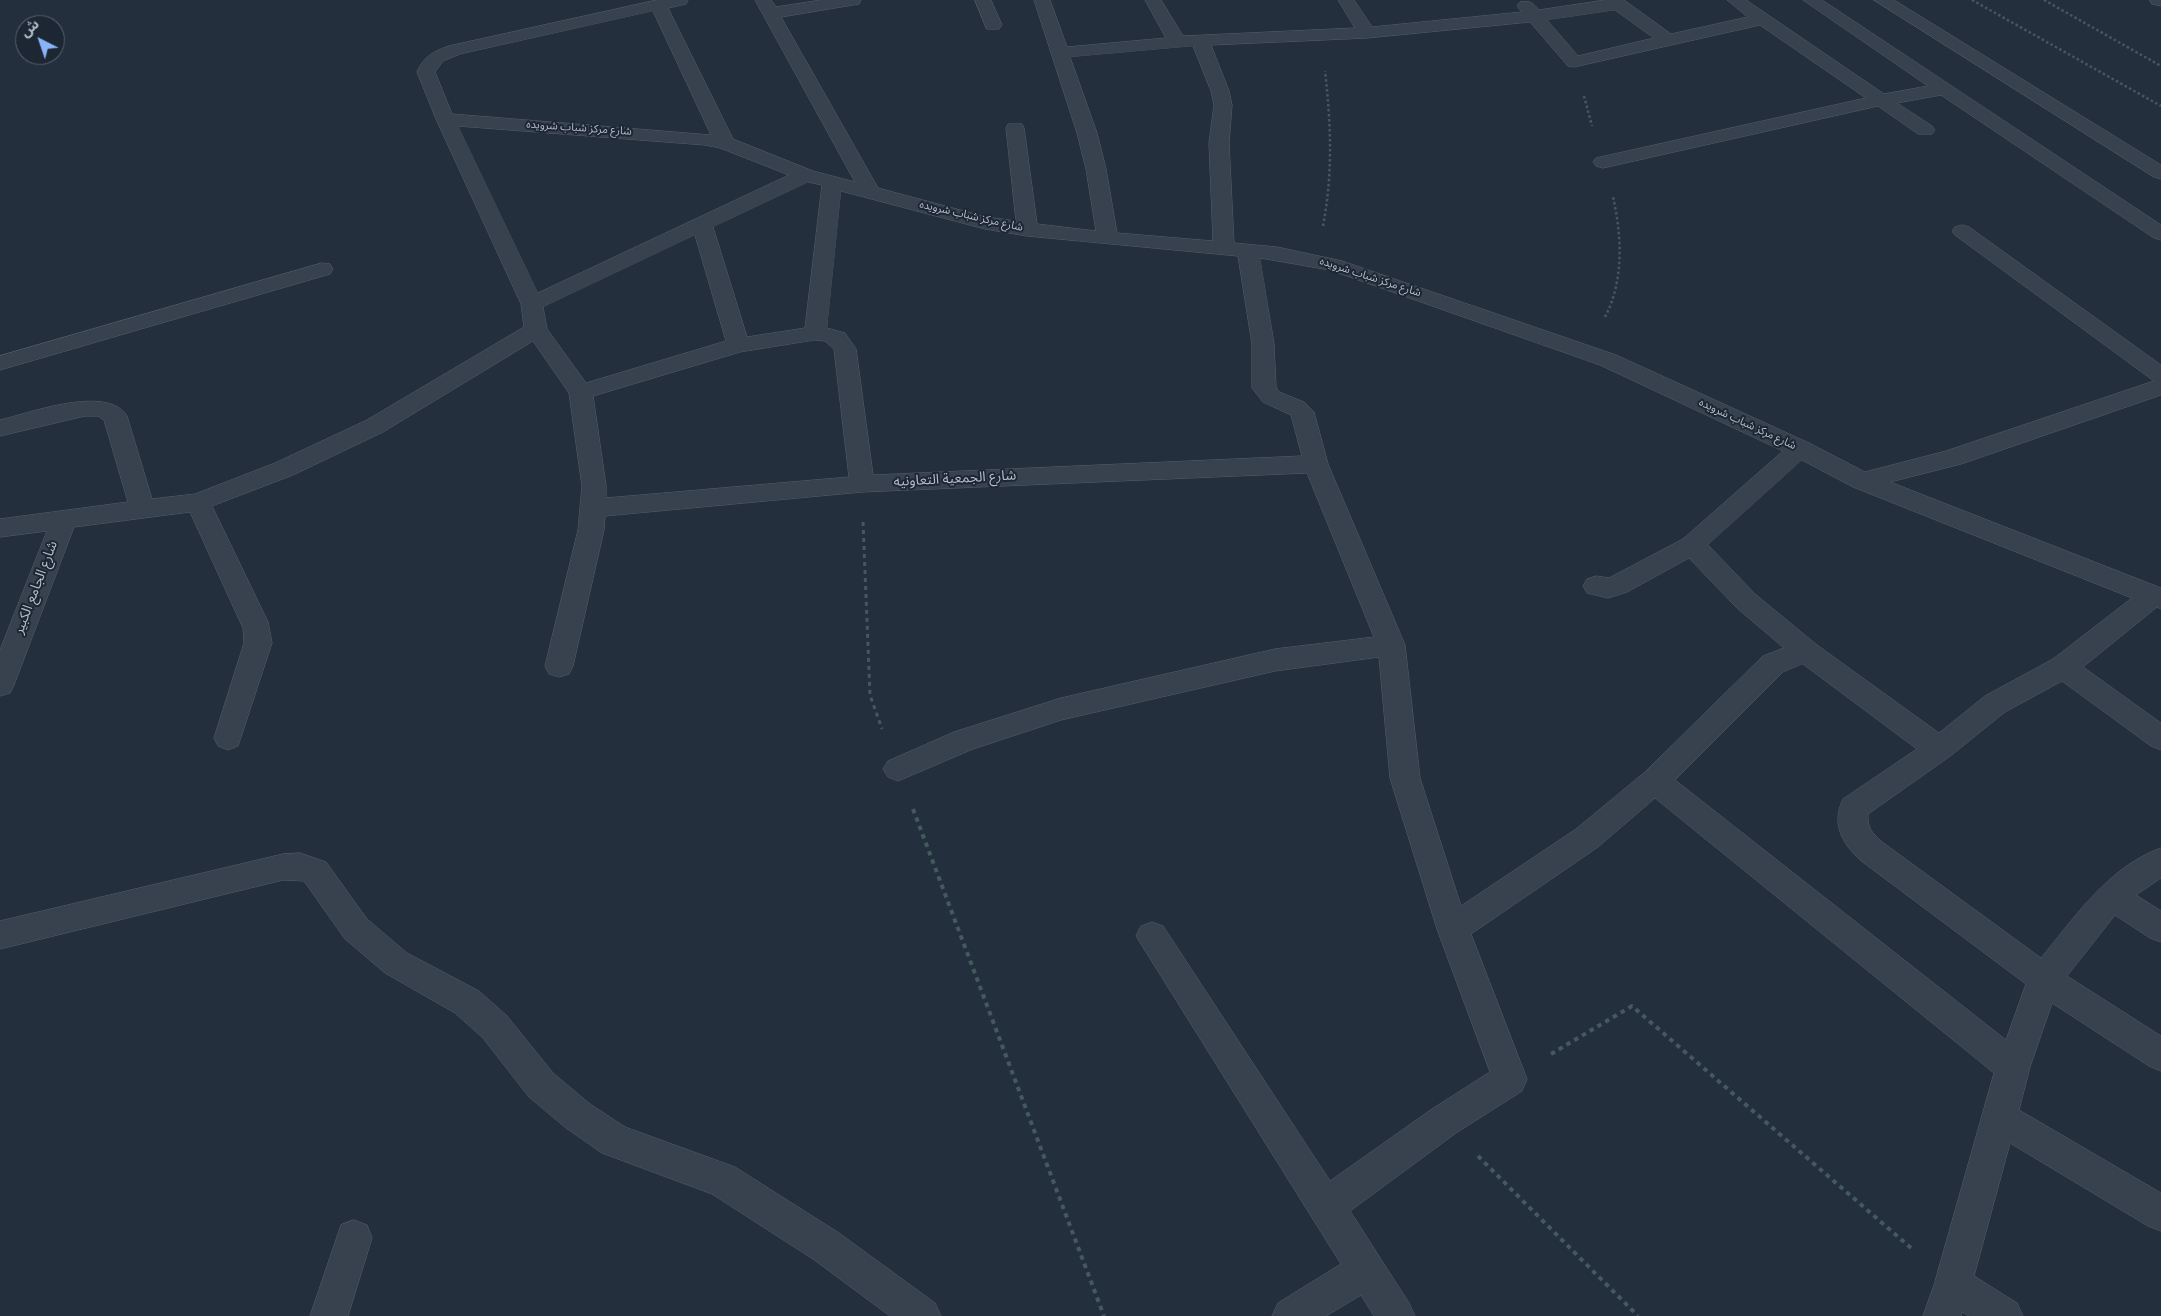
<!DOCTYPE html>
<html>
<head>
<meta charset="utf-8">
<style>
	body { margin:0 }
	#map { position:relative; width:2161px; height:1316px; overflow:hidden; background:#242f3e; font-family:Overpass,"Noto Sans Arabic",sans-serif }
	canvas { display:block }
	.north { position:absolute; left:15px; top:15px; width:50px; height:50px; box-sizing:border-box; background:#1d2633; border:1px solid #59626f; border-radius:50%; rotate:319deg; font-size:14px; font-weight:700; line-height:20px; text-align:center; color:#b4bcc9 }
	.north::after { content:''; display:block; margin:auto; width:18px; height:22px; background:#8ab4f8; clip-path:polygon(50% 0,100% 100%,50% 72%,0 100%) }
</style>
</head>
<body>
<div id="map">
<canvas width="2161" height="1316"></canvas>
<div class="north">ش</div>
</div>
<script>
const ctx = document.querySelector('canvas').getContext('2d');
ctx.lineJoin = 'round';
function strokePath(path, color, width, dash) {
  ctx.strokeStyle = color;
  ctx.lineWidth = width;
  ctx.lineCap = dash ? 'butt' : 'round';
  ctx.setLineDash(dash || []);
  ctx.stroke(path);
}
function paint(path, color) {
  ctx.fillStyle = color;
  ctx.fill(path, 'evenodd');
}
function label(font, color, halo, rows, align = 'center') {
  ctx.font = font + ' Overpass,"Noto Sans Arabic",sans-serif';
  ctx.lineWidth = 4;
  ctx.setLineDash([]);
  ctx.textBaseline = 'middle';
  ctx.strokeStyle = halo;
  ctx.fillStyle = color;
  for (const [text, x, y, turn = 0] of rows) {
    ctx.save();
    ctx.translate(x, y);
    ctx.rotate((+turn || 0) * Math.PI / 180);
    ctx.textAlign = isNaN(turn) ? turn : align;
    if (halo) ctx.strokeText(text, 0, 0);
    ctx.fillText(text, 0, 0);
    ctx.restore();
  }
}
const pathFar2 = new Path2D(`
	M 1972,0 L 2161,106
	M 2044,0 L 2161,66
	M 1584,96 L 1592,126
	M 1323,226 C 1333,174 1331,123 1325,71
	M 1605,317 C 1624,281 1622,236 1613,197`);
const pathFar1 = new Path2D(`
	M 863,522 L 870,695 L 882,729`);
const path = new Path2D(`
	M 913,809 L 1104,1316
	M 1551,1054 L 1632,1006 L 1911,1248
	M 1478,1156 L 1638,1316`);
const minor = new Path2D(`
	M 657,0 L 688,0 L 686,4 L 668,8 L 733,139 L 813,171 L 855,182 L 755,0 L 771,0 L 776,7 L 821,0 L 861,0 L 859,4 L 781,17 L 878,188 L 986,217 L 1016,221 L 1006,128 L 1008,124 L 1022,124 L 1024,128 L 1037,224 L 1096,231 L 1086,169 L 1077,133 L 1034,0 L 1050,0 L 1067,47 L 1166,38 L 1145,0 L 1161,0 L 1183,36 L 1355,28 L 1338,0 L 1354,0 L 1372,27 L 1522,12 L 1517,6 L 1520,2 C 1530,0 1533,3 1539,10 L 1605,0 L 1624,0 L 1671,34 L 1748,17 L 1727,0 L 1746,0 L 1884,94 L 1928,86 L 1803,0 L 1822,0 L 2161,225 L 2161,240 L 2154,238 L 1941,95 L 1897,103 L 1932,126 L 1935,130 L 1932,134 L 1918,134 L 1878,106 L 1603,168 L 1596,166 L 1593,162 L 1596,158 L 1866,98 L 1760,25 L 1574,67 L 1568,66 L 1530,22 L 1367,38 L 1211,45 L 1229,91 L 1232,105 L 1229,143 L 1234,243 L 1277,247 L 1342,261 L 1616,355 L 1809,443 L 1865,472 L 1946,451 L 2154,381 L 1955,235 L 1952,231 L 1955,227 L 1962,225 L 1969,227 L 2161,365 L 2161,395 L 1961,464 L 1890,482 L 2161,588 L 2161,609 L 2157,607 L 2083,667 L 2161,723 L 2161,750 L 2151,746 L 2062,681 L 2005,712 L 1949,757 L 1868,814 C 1867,828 1872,833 1882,842 L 2041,958 C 2075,917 2108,867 2161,848 L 2161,878 L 2136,895 L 2161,911 L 2161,942 L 2150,938 L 2115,915 L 2067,976 L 2161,1036 L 2161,1071 L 2149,1066 L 2052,1003 L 2030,1067 L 2019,1110 L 2161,1193 L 2161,1231 L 2148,1226 L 2010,1143 L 1974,1276 L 2017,1303 L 2023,1316 L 1969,1316 L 1962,1312 L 1961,1316 L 1923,1316 L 1934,1285 L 1994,1073 L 1655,798 L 1598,847 L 1471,934 L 1527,1079 L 1522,1091 L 1456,1133 L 1350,1211 L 1409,1303 L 1415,1316 L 1374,1316 L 1361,1295 L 1326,1316 L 1272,1316 L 1278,1303 L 1341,1264 L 1136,936 L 1141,926 L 1152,922 L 1163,926 L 1330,1181 L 1432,1109 L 1490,1072 L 1437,929 L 1390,778 L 1379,657 L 1275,671 L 1061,720 L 973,749 L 898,781 L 888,777 L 883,769 L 888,761 L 954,732 L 1061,698 L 1275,649 L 1374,637 L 1307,473 L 862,492 L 605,516 L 604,530 L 573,666 L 569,674 L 559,677 L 549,674 L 545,666 L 578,530 L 582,486 L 569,393 L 533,341 L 383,432 L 293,475 L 212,506 L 268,622 L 272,643 L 238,746 L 228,750 L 218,746 L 214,738 L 244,643 L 243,628 L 190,512 L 74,527 L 14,685 L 10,693 L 0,696 L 0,650 L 47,531 L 0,537 L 0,519 L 128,502 L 104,420 L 98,416 L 85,416 L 0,436 L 0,420 C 30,413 107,384 127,416 L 152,499 L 195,494 L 275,463 L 367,420 L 524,327 L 521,304 L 436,119 L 417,72 C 423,57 434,51 449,46 ZM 1615,10 L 1654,38 L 1578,56 L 1547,20 ZM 653,11 L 711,135 L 452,114 L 435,72 L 443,61 L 460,54 ZM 1193,46 L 1211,91 L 1214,105 L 1209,143 L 1213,241 L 1117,233 L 1106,169 L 1097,133 L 1070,57 ZM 458,126 L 705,145 L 720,148 L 789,175 L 538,293 ZM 808,182 L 822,185 L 805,328 L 747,337 L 713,227 ZM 841,191 L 985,229 L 1027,236 L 1238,256 L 1252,344 L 1252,388 L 1263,402 L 1291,415 L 1302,456 L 873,475 L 856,349 L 845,333 L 827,328 ZM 695,235 L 726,341 L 586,383 L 547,329 L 543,307 ZM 1260,258 L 1330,270 L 1600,365 L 1783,451 L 1683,539 L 1609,578 L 1596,576 L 1587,579 L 1583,586 L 1587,593 L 1608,598 L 1627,592 L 1689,558 L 1737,608 L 1784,648 L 1763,656 L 1645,772 L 1576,829 L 1461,906 L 1420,778 L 1405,645 L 1328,464 L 1314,412 L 1304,402 L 1279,392 L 1276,387 L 1274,344 ZM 815,340 L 825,341 L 834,349 L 849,477 L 606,498 L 606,486 L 593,396 L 740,352 ZM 1802,460 L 1853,487 L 2132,598 L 2053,659 L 1985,696 L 1939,733 L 1817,645 L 1755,594 L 1708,545 ZM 1803,664 L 1917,749 L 1843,799 C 1831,824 1842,843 1860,860 L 2026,984 L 2006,1040 L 1675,780 L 1783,672 Z
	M 975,0 L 991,0 L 1002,25 L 999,29 L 987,29 Z
	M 1874,0 L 1894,0 L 2161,165 L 2161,179 L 2154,177 Z
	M 2150,0 L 2161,0 L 2161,6 L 2152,4 Z
	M 322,263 L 330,264 L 333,269 L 330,274 L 0,370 L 0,356 Z
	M 300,853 L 326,862 L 367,919 L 407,953 L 479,991 L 507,1016 L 553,1073 L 590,1104 L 625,1127 L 735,1167 L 839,1233 L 935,1303 L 941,1316 L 890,1316 L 813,1259 L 712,1194 L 602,1153 L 566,1128 L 529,1097 L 483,1038 L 455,1013 L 385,973 L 345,939 L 304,881 L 283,880 L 0,949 L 0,921 L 283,854 Z
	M 354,1220 L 367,1225 L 372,1238 L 348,1316 L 310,1316 L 341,1225 Z`);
const farStreetnames = [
	["شارع مركز شباب شرويده",579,129,4],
	["شارع مركز شباب شرويده",971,217,13],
	["شارع مركز شباب شرويده",1370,278,18],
	["شارع مركز شباب شرويده",1747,425,25]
];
const streetNames = [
	["شارع الجمعية التعاونيه",955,480,-3],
	["شارع الجامع الكبير",37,588,-69]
];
strokePath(minor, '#565f6c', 1);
strokePath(pathFar2, '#44595c', 2.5, [2.5, 2.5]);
strokePath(pathFar1, '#44595c', 3, [4, 4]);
strokePath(path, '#44595c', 4, [4.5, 4.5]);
paint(minor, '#38414e');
label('11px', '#b4bcc9', '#1d2633', farStreetnames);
label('14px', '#b4bcc9', '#1d2633', streetNames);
</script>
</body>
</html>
